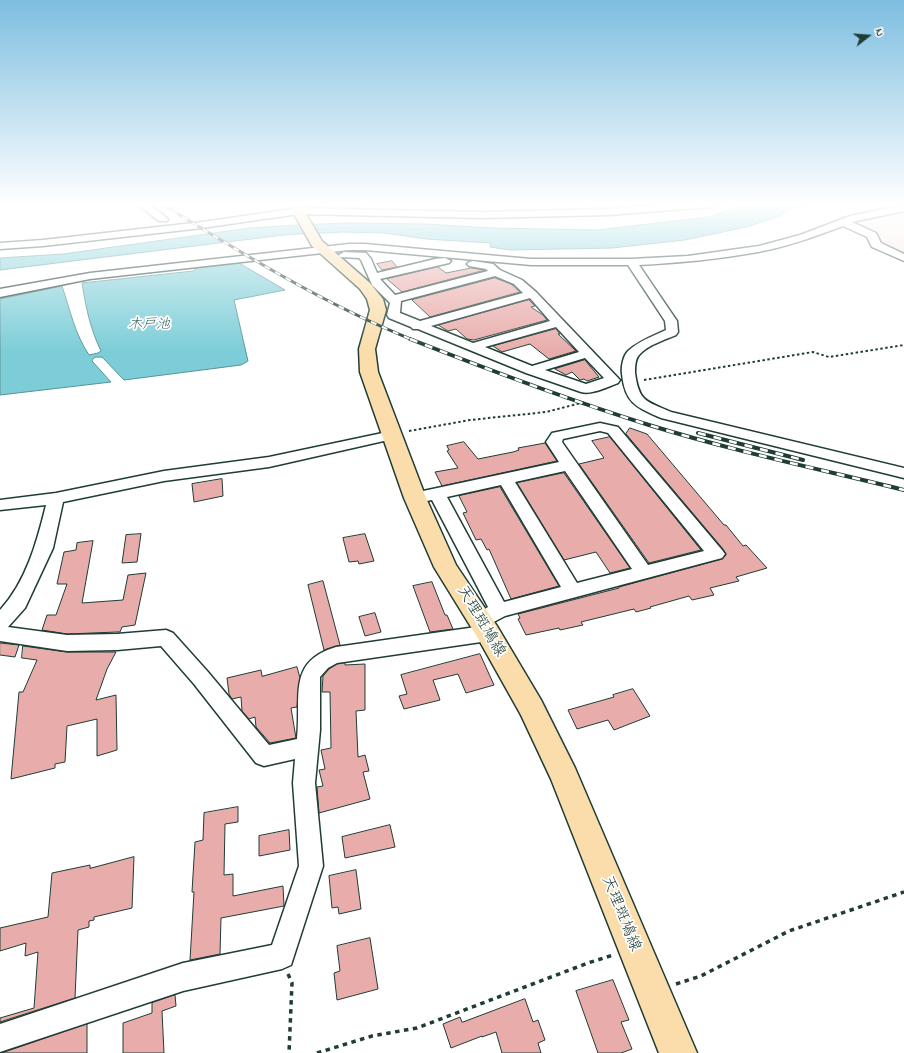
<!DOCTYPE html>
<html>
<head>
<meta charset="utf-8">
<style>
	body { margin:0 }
	#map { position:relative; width:904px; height:1053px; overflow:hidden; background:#fff; font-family:"Indie Flower",sans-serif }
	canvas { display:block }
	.north { position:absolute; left:848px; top:16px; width:40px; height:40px; -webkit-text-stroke:3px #fff; paint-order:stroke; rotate:73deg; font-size:11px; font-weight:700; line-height:16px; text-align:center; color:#1f3d34 }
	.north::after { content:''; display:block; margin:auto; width:14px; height:18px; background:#1f3d34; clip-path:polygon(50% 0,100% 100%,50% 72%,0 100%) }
</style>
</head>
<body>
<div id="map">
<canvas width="904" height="1053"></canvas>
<div class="north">N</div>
</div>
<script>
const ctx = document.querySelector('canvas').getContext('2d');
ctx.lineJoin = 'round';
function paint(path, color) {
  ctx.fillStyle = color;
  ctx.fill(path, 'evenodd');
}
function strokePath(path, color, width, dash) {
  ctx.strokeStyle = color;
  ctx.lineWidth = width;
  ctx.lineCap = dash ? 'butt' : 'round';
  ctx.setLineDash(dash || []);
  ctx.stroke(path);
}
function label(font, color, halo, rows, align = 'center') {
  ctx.font = font + ' "Indie Flower","Klee One",sans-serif';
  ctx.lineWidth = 3.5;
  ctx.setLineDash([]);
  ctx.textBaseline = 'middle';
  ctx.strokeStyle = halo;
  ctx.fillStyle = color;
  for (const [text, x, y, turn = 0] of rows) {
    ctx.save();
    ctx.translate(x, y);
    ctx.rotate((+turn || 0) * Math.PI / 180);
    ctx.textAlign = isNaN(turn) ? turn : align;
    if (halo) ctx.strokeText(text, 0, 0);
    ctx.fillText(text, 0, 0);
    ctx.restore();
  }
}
const built = new Path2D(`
	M 904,211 L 904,256 L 880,245 L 854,225 L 874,218 Z`);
const water = new Path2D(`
	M 747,204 L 812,204 L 791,208 L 780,216 L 746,227 L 685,240 L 612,248 L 510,250 L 490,247 L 491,243 L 426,239 L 384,233 L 343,232 L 284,235 L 0,270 L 0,258 L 63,254 L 250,228 L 297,225 L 348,223 L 426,224 L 493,228 L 597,230 L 709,217 Z
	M 239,263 L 285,290 L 234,300 L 248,361 L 241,365 L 124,380 L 102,357 C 99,358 94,355 92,361 L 111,382 L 0,395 L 0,299 L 62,286 C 70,310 75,334 89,355 L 98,353 L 101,351 C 90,328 86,308 82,283 L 193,271 L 197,268 Z`);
const building = new Path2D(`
	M 392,261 L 397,267 L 382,270 L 377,264 Z
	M 438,267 L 446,273 L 471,268 L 485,270 L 402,292 L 387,279 Z
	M 495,278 L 511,284 L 520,292 L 430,317 L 412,300 Z
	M 529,300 L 535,306 L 531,307 L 543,315 L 547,320 L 474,340 L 467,339 L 456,329 L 448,331 L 438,325 Z
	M 556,329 L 560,334 L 558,334 L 576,351 L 549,359 L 530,344 L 502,352 L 493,346 Z
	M 585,360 L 599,377 L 587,381 L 584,379 L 580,380 L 572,372 L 566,375 L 555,369 Z
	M 630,428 L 647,434 L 724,525 L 726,525 L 743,546 L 746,545 L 767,568 L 736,577 L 739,581 L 710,588 L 714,595 L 692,600 L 689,596 L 650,607 L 651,608 L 636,612 L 634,609 L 581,622 L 583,625 L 560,630 L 559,628 L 526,635 L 518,619 L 520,618 L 518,614 L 619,588 L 619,587 L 722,559 L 726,555 L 723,549 L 626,434 Z
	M 610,437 L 701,550 L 649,563 L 579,464 L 604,458 L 592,441 Z
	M 464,442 L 478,459 L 513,452 L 519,450 L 518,448 L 545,443 L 557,461 L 442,486 L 435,472 L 458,468 L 447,451 L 449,450 L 447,446 Z
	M 564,473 L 630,568 L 610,573 L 596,552 L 564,560 L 517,483 Z
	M 222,479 L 223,496 L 194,502 L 192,484 Z
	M 500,487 L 559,586 L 511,599 L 489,549 L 487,550 L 481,539 L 476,540 L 463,513 L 467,512 L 459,496 Z
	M 141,534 L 137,562 L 122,563 L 126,535 Z
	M 365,534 L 374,561 L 359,564 L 358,561 L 349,562 L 343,538 Z
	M 93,541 L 82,603 L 123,600 L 128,575 L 146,573 L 135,625 L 122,627 L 120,632 L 117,632 L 67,634 L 42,630 L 47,615 L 56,615 L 67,584 L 57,584 L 64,552 L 76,550 L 77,543 Z
	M 323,581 L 340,645 L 324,650 L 308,585 Z
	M 432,582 L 445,615 L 447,615 L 453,629 L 430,632 L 413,586 Z
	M 375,613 L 381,632 L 365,636 L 359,617 Z
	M 0,643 L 19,645 L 15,657 L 0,655 Z
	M 23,646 L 67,652 L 116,652 L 107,669 L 96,700 L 116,695 L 117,750 L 97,756 L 97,719 L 67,726 L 65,762 L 55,764 L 55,768 L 11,779 L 19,692 L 23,692 L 37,660 L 22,658 Z
	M 480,654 L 494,685 L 466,693 L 458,674 L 433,680 L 440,700 L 404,709 L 399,696 L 407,694 L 401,675 Z
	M 345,663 L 345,665 L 365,664 L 365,710 L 356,711 L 358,757 L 365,755 L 369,771 L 363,772 L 370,799 L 319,813 L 317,787 L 323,786 L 319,770 L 325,769 L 321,750 L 331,748 L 330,692 L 322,692 L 323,676 L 329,669 L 337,664 Z
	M 297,667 L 300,678 L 297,707 L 291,708 L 296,738 L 270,743 L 256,727 L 255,717 L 249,719 L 242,711 L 241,697 L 232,699 L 229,694 L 227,678 L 261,670 L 262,676 Z
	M 633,689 L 650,716 L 614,730 L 608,720 L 577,729 L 568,710 L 614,697 L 613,695 Z
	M 238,807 L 238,822 L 225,824 L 224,875 L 233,874 L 233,896 L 283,886 L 284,906 L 221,918 L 220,954 L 190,960 L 194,892 L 192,892 L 195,842 L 203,840 L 204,813 Z
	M 390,825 L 395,847 L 345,858 L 342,837 Z
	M 289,830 L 290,850 L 259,856 L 259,836 Z
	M 134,857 L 132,908 L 94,917 L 94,920 L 89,921 L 89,927 L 78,930 L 75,998 L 0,1022 L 0,1018 L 34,1008 L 38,952 L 25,956 L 26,943 L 0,951 L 0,928 L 48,917 L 52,873 L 90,865 L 90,868 Z
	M 356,870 L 361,909 L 339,914 L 338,907 L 332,908 L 329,876 Z
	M 370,938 L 378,989 L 337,1000 L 334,973 L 340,971 L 337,946 Z
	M 613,980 L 629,1020 L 621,1022 L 632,1049 L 621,1053 L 598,1053 L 576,991 Z
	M 175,995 L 176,1006 L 162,1011 L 164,1053 L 123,1053 L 123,1023 L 152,1013 L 152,1003 Z
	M 525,999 L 533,1022 L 538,1020 L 545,1040 L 538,1043 L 541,1053 L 502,1053 L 496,1032 L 482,1037 L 482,1036 L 451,1048 L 443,1024 L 460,1017 L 462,1022 Z
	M 87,1024 L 87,1053 L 2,1053 Z`);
const pathFar1 = new Path2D(`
	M 644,380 L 813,352 L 829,357 L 904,345
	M 409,431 L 470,420 L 546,412 L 585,402`);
const path = new Path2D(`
	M 288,974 L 292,983 L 289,1053
	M 676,984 L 701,976 L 789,931 L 904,892
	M 317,1053 L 372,1036 L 417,1028 L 588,963 L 613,955`);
const minor = new Path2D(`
	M 137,204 L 149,204 L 168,219 L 167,221 L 159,221 Z
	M 669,204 L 716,204 L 711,207 L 608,215 L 482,218 L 299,214 L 202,228 L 43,246 L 0,249 L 0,243 L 43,240 L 202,222 L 299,208 L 482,212 L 608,209 Z
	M 904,205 L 904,211 L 852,222 L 876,233 L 881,243 L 904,254 L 904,261 L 872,247 L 867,237 L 843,226 C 816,236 787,247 758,252 C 719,259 679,263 639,265 L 677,321 L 678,332 L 676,335 C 664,340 648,345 639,355 C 635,359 635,368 635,373 C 639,402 646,401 671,412 L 904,468 L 904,478 L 661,418 C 636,407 625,403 622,374 C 621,367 623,356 628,351 C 639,341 653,336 666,330 L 665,321 L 628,265 L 531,265 L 365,250 L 349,250 L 90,279 L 0,297 L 0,289 L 90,273 L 349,244 L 365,244 L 531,259 L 631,259 L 688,256 L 759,246 L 800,235 L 850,216 Z
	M 344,252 L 366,253 L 371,259 L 377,273 L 435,259 L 445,258 L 451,261 L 449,263 L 380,279 L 395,295 L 488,271 L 486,269 L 469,266 L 467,264 L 469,262 L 473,261 L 493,264 L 500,270 L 522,280 L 536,292 L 620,380 L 618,383 C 607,387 592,395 581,392 L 526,373 L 418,329 L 413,329 L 411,327 L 389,318 L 387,315 L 390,303 L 372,285 L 361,260 L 359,258 L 340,257 L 339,255 ZM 495,276 L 514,284 L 523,293 L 420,321 L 400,313 L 401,301 ZM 530,298 L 550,321 L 473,343 L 431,326 ZM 556,327 L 579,352 L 532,366 L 485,347 ZM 585,358 L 604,378 L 586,384 L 545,370 Z
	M 600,423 L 618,427 L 722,550 L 725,554 L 722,558 L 505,616 L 488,625 L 495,628 L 498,633 L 495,638 L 488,641 L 337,663 L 328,668 L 320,677 L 320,730 L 315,783 L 323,866 L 291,965 L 282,969 L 183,991 L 0,1052 L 0,1024 L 183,963 L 272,945 L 299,866 L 293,783 L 295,759 L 264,766 L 256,763 L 194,684 L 161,646 L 117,650 L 67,651 L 0,641 L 0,610 C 26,582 37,542 46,505 L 0,510 L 0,500 L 56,493 L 164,471 L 269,457 L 392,431 L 397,432 L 399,435 L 397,438 L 269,467 L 164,481 L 63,502 L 53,548 L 25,608 L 8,627 L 67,635 L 117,634 L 166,630 L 173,633 L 208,672 L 269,745 L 297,739 C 302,697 286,662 336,647 L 476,627 L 473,626 L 470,621 L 473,616 L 488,607 L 432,500 L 415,503 L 409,502 L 407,498 L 409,494 L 559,462 L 546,442 L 552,433 ZM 600,431 L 608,433 L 704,551 L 648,565 L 562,442 L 563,439 ZM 565,471 L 632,569 L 577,583 L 515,482 ZM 501,485 L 561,587 L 504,602 L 447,497 Z`);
const major = new Path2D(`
	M 291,204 L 303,204 L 306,214 L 322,241 L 370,283 L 383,299 L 386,310 L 375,349 L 378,372 L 426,498 L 456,565 L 497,626 L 541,700 L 575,768 L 697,1053 L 659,1053 L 551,779 L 521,715 L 479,640 L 434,567 L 404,498 L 360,372 L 359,349 L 370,310 L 367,299 L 360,289 L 312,246 L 294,214 Z`);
const railFar1 = new Path2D(`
	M 162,204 C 243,254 324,304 413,340`);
const rail = new Path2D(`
	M 410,339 C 489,370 569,400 649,425 C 733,451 819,469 904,490
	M 698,433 L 803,460`);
const farWaternames = [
	["木戸池",149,326]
];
const streetNames = [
	["天理斑鳩線",480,622,59],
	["天理斑鳩線",620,914,68]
];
paint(built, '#f8e6e6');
paint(water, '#7ccdd7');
strokePath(water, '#579396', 1);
paint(building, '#e8adab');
strokePath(building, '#1f3d34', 1);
strokePath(minor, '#1f3d34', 3);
strokePath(major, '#1f3d34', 3);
strokePath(pathFar1, '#1f3d34', 2, [2.5, 2.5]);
strokePath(path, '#1f3d34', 3.5, [4.5, 4.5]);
paint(minor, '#fff');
paint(major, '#faddab');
strokePath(railFar1, '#1f3d34', 3);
strokePath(rail, '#1f3d34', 4);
strokePath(railFar1, '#fff', 2, [6]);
strokePath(rail, '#fff', 2.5, [8]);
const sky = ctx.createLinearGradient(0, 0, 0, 352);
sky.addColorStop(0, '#7dbee1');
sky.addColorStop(0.58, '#fff');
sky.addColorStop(1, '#ffffff00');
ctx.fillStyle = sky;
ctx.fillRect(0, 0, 904, 352);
label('italic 14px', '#36615d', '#fff', farWaternames);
label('16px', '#1f3d34', '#fff', streetNames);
</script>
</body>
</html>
